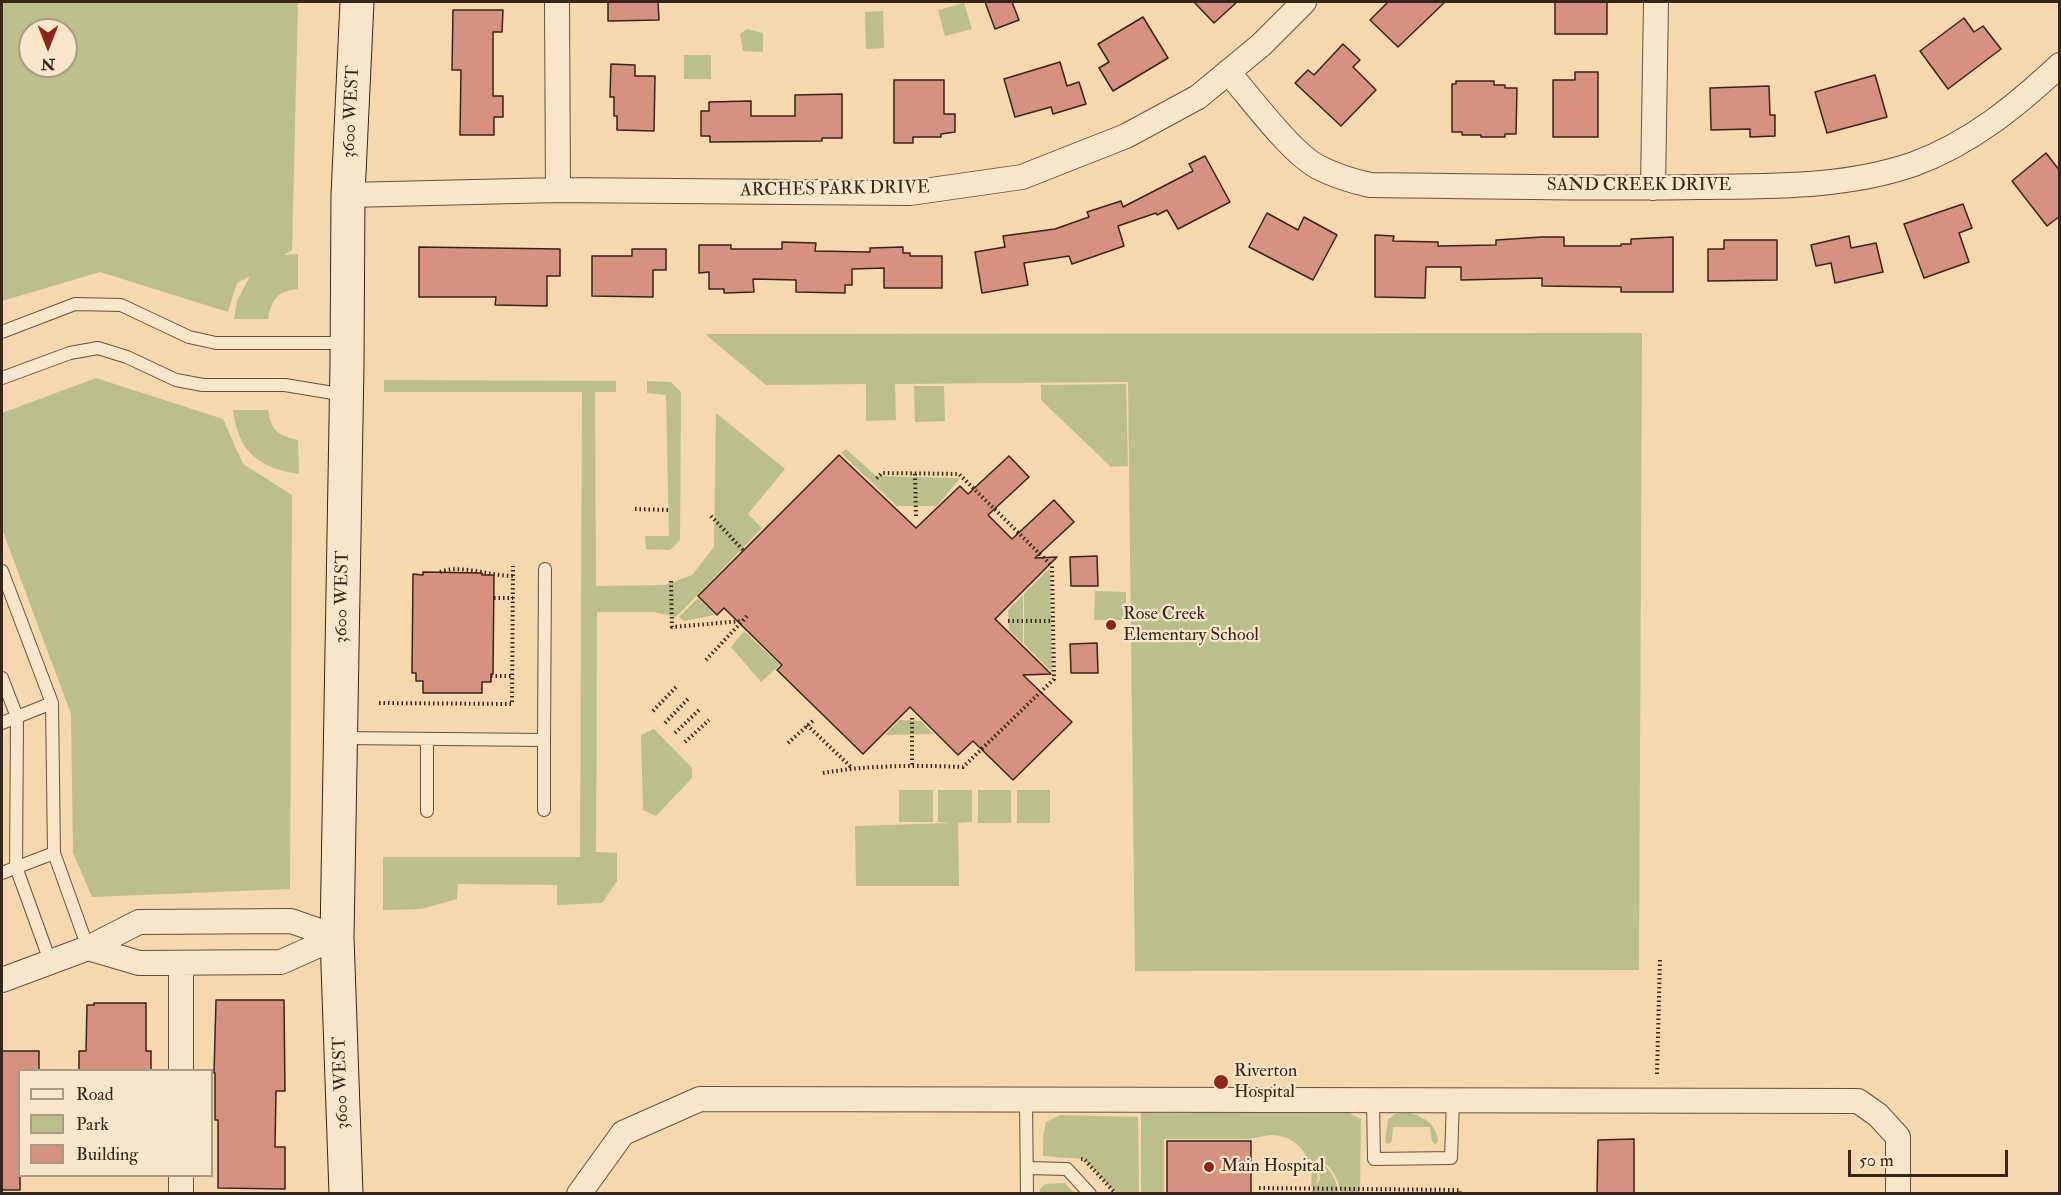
<!DOCTYPE html>
<html>
<head>
<meta charset="utf-8">
<style>
	body { margin:0 }
	#map { position:relative; width:2061px; height:1195px; overflow:hidden; background:#f5d8ad; font-family:"IM FELL Double Pica",serif }
	canvas { display:block }
	.frame { position:absolute; inset:0; border:3px solid #38251a; pointer-events:none }
	.legend { position:absolute; left:18px; top:1069px; width:195px; height:108px; box-sizing:border-box; background:#f8e6ca; border:2px solid #ab9984; margin:0; padding:8px 10px; list-style:none; font-size:18px; color:#38251a }
	.legend li { display:flex; align-items:center; gap:12px; height:30px }
	.legend b { width:30px; border:2px solid #ab9984 }
	.north { position:absolute; left:18px; top:18px; width:60px; height:60px; box-sizing:border-box; background:#f8e6ca; border:2px solid #ab9984; border-radius:50%; rotate:180deg; font-size:16px; font-weight:700; line-height:24px; text-align:center; color:#38251a }
	.north::after { content:''; display:block; margin:auto; width:21px; height:27px; background:#8f2418; clip-path:polygon(50% 0,100% 100%,50% 72%,0 100%) }
	.scale { position:absolute; left:1848px; top:1150px; width:160px; height:27px; box-sizing:border-box; border:3px solid #38251a; border-top:0; padding-left:8px; font-size:18px; line-height:21px; white-space:nowrap; color:#38251a; -webkit-text-stroke:4px #f8e6ca; paint-order:stroke }
</style>
</head>
<body>
<div id="map">
<canvas width="2061" height="1195"></canvas>
<div class="frame"></div>
<ul class="legend">
<li><b style="height:8px;background:#f8e6ca"></b>Road</li>
<li><b style="height:16px;background:#babf8b"></b>Park</li>
<li><b style="height:16px;background:#d69181"></b>Building</li>
</ul>
<div class="north">N</div>
<div class="scale">50 m</div>
</div>
<script>
const ctx = document.querySelector('canvas').getContext('2d');
ctx.lineJoin = 'round';
function paint(path, color) {
  ctx.fillStyle = color;
  ctx.fill(path, 'evenodd');
}
function strokePath(path, color, width, dash) {
  ctx.strokeStyle = color;
  ctx.lineWidth = width;
  ctx.lineCap = dash ? 'butt' : 'round';
  ctx.setLineDash(dash || []);
  ctx.stroke(path);
}
function label(font, color, halo, rows, align = 'center') {
  ctx.font = font + ' "IM FELL Double Pica",serif';
  ctx.lineWidth = 4.5;
  ctx.setLineDash([]);
  ctx.textBaseline = 'middle';
  ctx.strokeStyle = halo;
  ctx.fillStyle = color;
  for (const [text, x, y, turn = 0] of rows) {
    ctx.save();
    ctx.translate(x, y);
    ctx.rotate((+turn || 0) * Math.PI / 180);
    ctx.textAlign = isNaN(turn) ? turn : align;
    if (halo) ctx.strokeText(text, 0, 0);
    ctx.fillText(text, 0, 0);
    ctx.restore();
  }
}
const green = new Path2D(`
	M 2,2 L 298,2 L 292,250 L 284,255 L 298,254 L 298,289 C 277,291 272,299 268,319 L 234,319 L 237,301 L 250,276 L 237,283 L 228,312 L 100,272 L 2,301 ZM 30,30 L 66,30 L 66,66 L 30,66 Z
	M 964,3 L 972,29 L 945,36 L 938,10 Z
	M 883,11 L 884,48 L 866,49 L 865,12 Z
	M 747,29 L 763,33 L 763,52 L 743,51 L 740,34 Z
	M 684,55 L 711,55 L 711,79 L 684,79 Z
	M 1642,333 L 1639,970 L 1135,971 L 1128,382 L 895,384 L 896,420 L 866,421 L 866,384 L 766,385 L 705,334 Z
	M 96,378 L 223,419 L 243,464 L 292,495 L 290,889 L 92,897 L 73,853 L 71,714 L 2,529 L 2,413 Z
	M 384,380 L 616,381 L 616,392 L 595,392 L 596,586 L 665,585 L 692,575 L 714,547 L 716,413 L 785,469 L 748,514 L 762,528 L 676,617 L 654,612 L 597,612 L 596,852 L 617,853 L 617,881 L 602,903 L 557,905 L 557,885 L 458,884 L 457,899 L 421,909 L 383,910 L 383,857 L 580,857 L 582,392 L 384,392 Z
	M 647,381 L 671,382 L 681,392 L 680,540 L 670,550 L 646,549 L 645,536 L 669,536 L 666,395 L 647,393 Z
	M 1126,384 L 1128,466 L 1111,467 L 1041,400 L 1041,385 Z
	M 914,386 L 944,386 L 945,421 L 915,422 Z
	M 233,410 L 268,410 C 271,431 279,436 298,440 L 299,474 C 259,468 238,452 233,410 Z
	M 846,449 L 876,476 L 960,478 L 937,506 L 897,506 L 841,453 Z
	M 1050,568 L 1052,672 L 1024,644 L 1024,594 Z
	M 1095,591 L 1126,592 L 1126,620 L 1094,620 Z
	M 1023,595 L 1023,644 L 1009,630 L 1008,610 Z
	M 698,598 L 715,615 L 684,621 L 679,617 Z
	M 744,631 L 780,665 L 761,682 L 731,647 Z
	M 899,720 L 921,721 L 933,734 L 885,735 Z
	M 654,729 L 692,768 L 692,778 L 656,816 L 643,810 L 641,735 Z
	M 899,790 L 933,790 L 933,822 L 899,822 Z
	M 938,790 L 972,790 L 972,822 L 958,823 L 959,886 L 856,886 L 855,826 L 951,823 L 938,822 Z
	M 978,790 L 1011,790 L 1011,823 L 978,823 Z
	M 1017,790 L 1050,790 L 1050,823 L 1017,823 Z
	M 1141,1112 L 1349,1113 L 1361,1119 L 1360,1193 L 1341,1193 C 1338,1179 1332,1164 1316,1159 L 1318,1178 L 1315,1187 L 1311,1186 C 1315,1160 1299,1135 1271,1135 C 1261,1136 1251,1140 1239,1139 C 1214,1139 1189,1139 1164,1139 L 1164,1193 L 1141,1193 Z
	M 1409,1113 C 1424,1116 1437,1125 1438,1142 L 1435,1145 L 1432,1141 L 1430,1127 L 1393,1127 L 1392,1140 L 1389,1144 L 1385,1143 L 1388,1119 L 1395,1114 Z
	M 1060,1115 L 1138,1117 L 1139,1193 L 1116,1193 L 1084,1159 L 1043,1156 L 1043,1137 L 1046,1122 Z
	M 1318,1161 C 1330,1167 1336,1180 1339,1193 L 1311,1193 L 1320,1179 Z
	M 1065,1183 L 1074,1193 L 1040,1193 L 1040,1189 L 1045,1184 Z`);
const building = new Path2D(`
	M 608,2 L 658,2 L 659,20 L 608,21 Z
	M 985,2 L 1012,2 L 1019,20 L 995,29 Z
	M 1194,2 L 1237,2 L 1214,23 Z
	M 1388,2 L 1445,2 L 1398,47 L 1370,20 Z
	M 1555,2 L 1607,2 L 1607,34 L 1555,34 Z
	M 453,10 L 503,10 L 502,32 L 493,32 L 493,96 L 503,96 L 503,117 L 494,117 L 494,135 L 460,135 L 461,70 L 452,70 Z
	M 1143,17 L 1168,58 L 1113,91 L 1099,68 L 1109,62 L 1098,44 Z
	M 1964,18 L 1974,32 L 1983,26 L 2001,49 L 1948,89 L 1920,51 Z
	M 1343,44 L 1360,60 L 1353,67 L 1376,90 L 1341,126 L 1295,83 L 1308,70 L 1314,75 Z
	M 1060,62 L 1067,86 L 1079,82 L 1086,104 L 1053,114 L 1051,107 L 1015,117 L 1004,79 Z
	M 611,64 L 635,65 L 635,76 L 655,76 L 654,131 L 617,130 L 617,116 L 614,116 L 614,97 L 610,97 Z
	M 1575,72 L 1598,72 L 1598,137 L 1553,137 L 1553,80 L 1575,80 Z
	M 1875,75 L 1887,117 L 1827,133 L 1815,92 Z
	M 894,80 L 944,80 L 944,114 L 955,114 L 955,132 L 941,134 L 941,137 L 913,137 L 913,143 L 894,143 Z
	M 1456,81 L 1494,81 L 1494,85 L 1505,85 L 1505,88 L 1517,88 L 1516,134 L 1505,134 L 1505,137 L 1481,137 L 1481,135 L 1462,135 L 1462,132 L 1452,132 L 1452,84 L 1456,84 Z
	M 1769,86 L 1770,115 L 1775,115 L 1775,136 L 1750,137 L 1750,129 L 1711,130 L 1710,88 Z
	M 842,94 L 842,138 L 822,138 L 822,141 L 710,142 L 710,136 L 701,136 L 701,111 L 709,111 L 709,102 L 751,101 L 751,116 L 795,116 L 795,95 Z
	M 2046,153 L 2060,171 L 2060,216 L 2047,226 L 2012,181 Z
	M 1205,156 L 1230,202 L 1178,229 L 1167,210 L 1157,215 L 1156,213 L 1118,226 L 1124,246 L 1072,264 L 1069,256 L 1024,263 L 1028,285 L 982,293 L 975,252 L 1005,247 L 1003,236 L 1055,229 L 1089,217 L 1087,212 L 1121,201 L 1123,207 L 1193,171 L 1189,164 Z
	M 1963,204 L 1972,228 L 1959,233 L 1969,262 L 1924,278 L 1904,224 Z
	M 1267,213 L 1298,230 L 1304,217 L 1337,235 L 1313,280 L 1249,247 Z
	M 1375,235 L 1394,236 L 1393,241 L 1438,242 L 1438,246 L 1496,245 L 1496,240 L 1542,237 L 1564,237 L 1564,246 L 1621,246 L 1621,244 L 1631,244 L 1631,239 L 1673,237 L 1673,292 L 1621,292 L 1621,287 L 1542,286 L 1542,278 L 1461,280 L 1461,267 L 1426,267 L 1425,298 L 1375,297 Z
	M 1849,236 L 1851,248 L 1876,243 L 1883,272 L 1835,283 L 1831,263 L 1816,266 L 1811,245 Z
	M 1724,240 L 1777,240 L 1777,280 L 1708,281 L 1708,249 L 1724,249 Z
	M 782,242 L 816,243 L 815,251 L 870,252 L 870,248 L 903,247 L 903,253 L 910,253 L 910,256 L 942,256 L 942,288 L 884,288 L 884,268 L 852,269 L 852,285 L 845,285 L 845,293 L 796,292 L 796,280 L 753,279 L 754,292 L 724,293 L 724,289 L 709,289 L 709,272 L 699,273 L 699,245 L 731,245 L 731,249 L 782,249 Z
	M 419,247 L 560,249 L 560,276 L 547,276 L 547,306 L 495,305 L 496,297 L 419,297 Z
	M 632,249 L 666,249 L 666,270 L 653,270 L 653,297 L 592,296 L 592,256 L 632,256 Z
	M 839,455 L 916,528 L 960,486 L 968,494 L 1009,456 L 1029,477 L 988,515 L 1012,539 L 1054,500 L 1074,522 L 1035,558 L 1057,557 L 995,619 L 1051,674 L 1023,675 L 1072,722 L 1013,780 L 973,741 L 958,755 L 910,707 L 863,754 L 777,670 L 782,665 L 724,608 L 717,615 L 698,596 Z
	M 1097,556 L 1098,586 L 1071,586 L 1070,557 Z
	M 423,572 L 482,573 L 482,575 L 494,575 L 493,674 L 491,674 L 491,682 L 482,682 L 482,693 L 423,693 L 423,681 L 416,681 L 416,673 L 412,673 L 413,574 L 423,575 Z
	M 1097,643 L 1098,673 L 1071,673 L 1070,644 Z
	M 216,1000 L 284,1000 L 285,1091 L 276,1091 L 275,1147 L 285,1147 L 285,1189 L 218,1188 L 218,1120 L 215,1120 L 215,1073 L 214,1073 Z
	M 94,1003 L 146,1003 L 146,1051 L 151,1051 L 151,1071 L 79,1071 L 79,1051 L 86,1051 L 87,1005 L 94,1005 Z
	M 2,1051 L 39,1051 L 39,1071 L 20,1071 L 20,1190 L 2,1190 Z
	M 1634,1139 L 1634,1194 L 1597,1194 L 1598,1140 Z
	M 1167,1141 L 1251,1141 L 1251,1194 L 1167,1194 Z`);
const path = new Path2D(`
	M 915,474 L 916,517
	M 635,509 L 668,510
	M 711,516 L 743,550
	M 440,572 C 460,564 491,576 513,576
	M 671,581 L 672,627 L 742,621
	M 494,598 L 513,598
	M 1008,621 L 1053,621
	M 706,660 L 748,615
	M 491,676 L 512,676
	M 379,703 L 512,704 L 513,566
	M 653,711 L 676,687
	M 912,718 L 912,765
	M 665,723 L 688,699
	M 807,725 L 851,767
	M 675,733 L 699,710
	M 685,742 L 709,720
	M 788,743 L 815,719
	M 823,773 C 869,765 916,765 963,767 L 1054,679 L 1052,566 L 959,474 L 882,473 L 875,480
	M 1657,1074 L 1660,958
	M 1081,1159 L 1084,1159 L 1116,1194
	M 1259,1188 L 1460,1190 L 1460,1194`);
const lane = new Path2D(`
	M 2,332 L 75,304 L 121,305 L 189,337 L 216,343 L 346,343
	M 2,378 L 70,353 L 98,348 L 127,357 L 176,380 L 203,385 L 285,385 L 345,395
	M 2,571 L 52,703 L 54,853 L 88,948
	M 2,678 L 17,717 L 16,867 L 50,961
	M 2,723 L 52,703
	M 341,738 L 544,740 L 545,569
	M 544,740 L 544,810
	M 427,811 L 427,739
	M 2,873 L 54,853
	M 1026,1100 L 1027,1194
	M 1373,1100 L 1374,1159 L 1451,1158 L 1453,1100
	M 1027,1168 L 1067,1169 L 1090,1194`);
const street = new Path2D(`
	M 557,2 L 558,190
	M 1228,72 C 1250,97 1291,153 1318,167 C 1335,176 1352,181 1370,185 C 1479,186 1589,189 1698,187 C 1770,186 1845,188 1914,164 C 1971,143 2016,106 2060,65
	M 1653,188 L 1656,2
	M 348,195 L 558,190 L 910,193 L 1022,177 L 1126,136 L 1198,97 L 1261,45 L 1304,2
	M 88,948 L 139,963 L 281,962 L 337,937
	M 2,980 L 88,948 L 139,922 L 291,921 L 337,937
	M 181,1070 L 181,963
	M 181,1194 L 181,1176
	M 579,1194 L 623,1133 L 700,1099 L 1858,1101 L 1878,1115 L 1898,1137 L 1898,1194`);
const secondary = new Path2D(`
	M 346,1194 L 337,937 L 347,364 L 348,195 L 357,2`);
const markers = [
	[1111,625,6,"#8f2418"],
	[1221,1082,8,"#8f2418"],
	[1209,1167,6,"#8f2418"]
];
const streetNames = [
	["3600 WEST",352,112,-87],
	["SAND CREEK DRIVE",1639,186],
	["ARCHES PARK DRIVE",835,190,-1],
	["3600 WEST",343,597,-89],
	["3600 WEST",342,1083,-92]
];
const poiNames = [
	["Rose Creek",1123,615],
	["Elementary School",1123,636],
	["Riverton",1234,1072],
	["Hospital",1234,1093],
	["Main Hospital",1221,1167]
];
paint(green, '#babf8b');
paint(building, '#d69181');
strokePath(building, '#38251a', 1.5);
strokePath(lane, '#67523f', 14);
strokePath(street, '#67523f', 26);
strokePath(secondary, '#38251a', 35);
strokePath(path, '#38251a', 4, [1.5, 3]);
strokePath(lane, '#f8e6ca', 12);
strokePath(street, '#f8e6ca', 24);
strokePath(secondary, '#f8e6ca', 33);
for (const [x, y, r, color] of markers) {
  const dot = new Path2D();
  dot.arc(x, y, r, 0, 2 * Math.PI);
  ctx.fillStyle = color;
  ctx.fill(dot);
  strokePath(dot, '#f8e6ca', 2);
}
label('18px', '#38251a', '#f8e6ca', streetNames);
label('18px', '#38251a', '#f8e6ca', poiNames, 'left');
</script>
</body>
</html>
